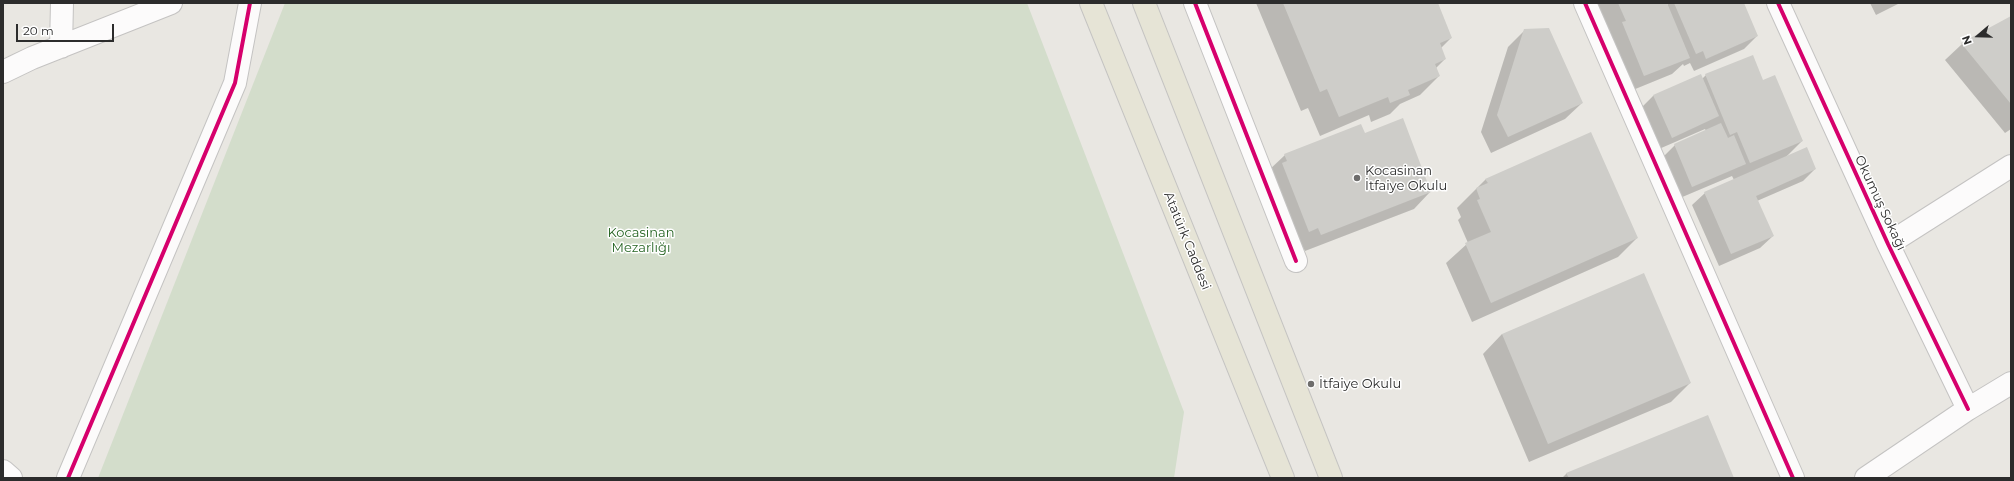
<!DOCTYPE html>
<html>
<head>
<meta charset="utf-8">
<style>
	body { margin:0 }
	#map { position:relative; width:2014px; height:481px; overflow:hidden; background:#e9e7e2; font-family:Montserrat,sans-serif }
	canvas { display:block }
	.frame { position:absolute; inset:0; border:4px solid #2c2c2c; pointer-events:none }
	.north { position:absolute; left:1958px; top:16px; width:40px; height:40px; -webkit-text-stroke:3px #fff; paint-order:stroke; rotate:250deg; font-size:11px; font-weight:700; line-height:16px; text-align:center; color:#2c2c2c }
	.north::after { content:''; display:block; margin:auto; width:14px; height:18px; background:#2c2c2c; clip-path:polygon(50% 0,100% 100%,50% 72%,0 100%) }
	.scale { position:absolute; left:16px; top:24px; width:98px; height:18px; box-sizing:border-box; border:2px solid #2c2c2c; border-top:0; padding-left:5px; font-size:12px; line-height:14px; white-space:nowrap; color:#2c2c2c; -webkit-text-stroke:3px #fff; paint-order:stroke }
</style>
</head>
<body>
<div id="map">
<canvas width="2014" height="481"></canvas>
<div class="frame"></div>
<div class="north">N</div>
<div class="scale">20 m</div>
</div>
<script>
const ctx = document.querySelector('canvas').getContext('2d');
ctx.lineJoin = 'round';
function paint(path, color) {
  ctx.fillStyle = color;
  ctx.fill(path, 'evenodd');
}
function strokePath(path, color, width, dash) {
  ctx.strokeStyle = color;
  ctx.lineWidth = width;
  ctx.lineCap = dash ? 'butt' : 'round';
  ctx.setLineDash(dash || []);
  ctx.stroke(path);
}
function label(font, color, halo, rows, align = 'center') {
  ctx.font = font + ' Montserrat,sans-serif';
  ctx.lineWidth = 3;
  ctx.setLineDash([]);
  ctx.textBaseline = 'middle';
  ctx.strokeStyle = halo;
  ctx.fillStyle = color;
  for (const [text, x, y, turn = 0] of rows) {
    ctx.save();
    ctx.translate(x, y);
    ctx.rotate((+turn || 0) * Math.PI / 180);
    ctx.textAlign = isNaN(turn) ? turn : align;
    if (halo) ctx.strokeText(text, 0, 0);
    ctx.fillText(text, 0, 0);
    ctx.restore();
  }
}
const cemetery = new Path2D(`
	M 285,3 L 1027,3 L 1184,412 L 1174,478 L 98,478 Z`);
const shadow = new Path2D(`
	M 1256,3 L 1437,3 L 1451,38 L 1441,48 L 1445,59 L 1436,68 L 1439,76 L 1420,95 L 1400,104 L 1390,114 L 1371,122 L 1369,115 L 1320,136 L 1308,108 L 1301,111 Z
	M 1585,3 L 1666,3 L 1667,5 L 1669,3 L 1743,3 L 1757,36 L 1744,49 L 1694,71 L 1690,63 L 1684,66 L 1683,64 L 1672,74 L 1628,92 Z
	M 1870,3 L 1900,3 L 1876,15 Z
	M 2011,17 L 2011,129 L 2005,133 L 1945,60 L 1962,44 Z
	M 1525,30 L 1582,103 L 1565,119 L 1491,153 L 1481,132 L 1508,47 Z
	M 1700,75 L 1702,79 L 1706,75 L 1762,81 L 1802,141 L 1785,158 L 1815,169 L 1803,181 L 1757,201 L 1773,236 L 1760,248 L 1719,266 L 1692,205 L 1705,193 L 1734,180 L 1732,176 L 1680,198 L 1663,157 L 1675,145 L 1706,131 L 1705,129 L 1659,149 L 1641,108 L 1653,96 Z
	M 1364,134 L 1430,192 L 1414,209 L 1305,251 L 1301,244 L 1292,248 L 1268,171 L 1285,155 Z
	M 1486,179 L 1637,238 L 1618,257 L 1472,322 L 1446,263 L 1468,243 L 1458,220 L 1461,217 L 1457,208 Z
	M 1502,334 L 1690,383 L 1671,402 L 1529,462 L 1483,354 Z
	M 1567,473 L 1732,478 L 1562,478 Z`);
const building = new Path2D(`
	M 1283,3 L 1438,3 L 1452,38 L 1440,43 L 1446,59 L 1435,64 L 1440,76 L 1408,90 L 1410,95 L 1390,103 L 1388,97 L 1339,117 L 1327,89 L 1320,92 Z
	M 1618,3 L 1667,3 L 1690,58 L 1644,76 L 1622,22 L 1626,21 Z
	M 1674,3 L 1744,3 L 1758,36 L 1706,59 L 1703,51 L 1696,54 Z
	M 2011,16 L 2011,104 L 1961,43 Z
	M 1549,28 L 1583,103 L 1508,137 L 1497,115 L 1524,29 Z
	M 1753,55 L 1763,80 L 1775,75 L 1803,141 L 1750,163 L 1737,132 L 1730,135 L 1705,74 Z
	M 1701,74 L 1719,116 L 1672,138 L 1653,95 Z
	M 1403,118 L 1431,192 L 1321,235 L 1318,228 L 1309,232 L 1282,163 L 1287,161 L 1284,154 L 1361,124 L 1365,133 Z
	M 1721,123 L 1728,138 L 1734,135 L 1746,164 L 1692,187 L 1674,144 Z
	M 1591,132 L 1638,238 L 1491,303 L 1465,243 L 1491,232 L 1477,200 L 1480,199 L 1476,188 L 1488,183 L 1485,179 Z
	M 1807,147 L 1816,169 L 1756,196 L 1774,236 L 1731,254 L 1704,192 Z
	M 1644,273 L 1691,383 L 1548,444 L 1502,334 Z
	M 1708,415 L 1734,478 L 1569,478 L 1566,473 Z`);
const minor = new Path2D(`
	M 1195,3 L 1296,261
	M 1585,3 L 1793,478
	M 1778,3 L 1888,244 L 1968,409
	M 61,47 L 62,3
	M 3,72 L 32,58 L 171,3
	M 1888,244 L 2011,166
	M 3,471 L 11,478
	M 68,478 L 235,83 L 250,3
	M 1866,478 L 1968,409 L 2011,383`);
const major = new Path2D(`
	M 1091,3 L 1283,478
	M 1144,3 L 1331,478`);
const cycleway = new Path2D(`
	M 1195,3 L 1296,261
	M 1585,3 L 1793,478
	M 1778,3 L 1888,244 L 1968,409
	M 68,478 L 235,83 L 250,3`);
const markers = [
	[1357,178,4,"#6e6d6c"],
	[1311,384,4,"#6e6d6c"]
];
const poiNames = [
	["Kocasinan",1365,171],
	["İtfaiye Okulu",1365,186],
	["İtfaiye Okulu",1319,384]
];
const streetNames = [
	["Okumuş Sokağı",1880,203,65],
	["Atatürk Caddesi",1187,241,68]
];
const parkNames = [
	["Kocasinan",641,233],
	["Mezarlığı",641,248]
];
paint(cemetery, '#d3ddcb');
paint(shadow, '#0003');
paint(building, '#cecdc9');
strokePath(minor, '#c4c3c2', 24);
strokePath(major, '#c5c4c2', 24);
strokePath(minor, '#fcfbfb', 22);
strokePath(major, '#e6e4d6', 22);
strokePath(cycleway, '#d6006c', 4);
for (const [x, y, r, color] of markers) {
  const dot = new Path2D();
  dot.arc(x, y, r, 0, 2 * Math.PI);
  ctx.fillStyle = color;
  ctx.fill(dot);
  strokePath(dot, '#fff', 1.5);
}
label('13px', '#2c2c2c', '#fff', poiNames, 'left');
label('13px', '#2c2c2c', '#fff', streetNames);
label('13px', '#246321', '#fff', parkNames);
</script>
</body>
</html>
